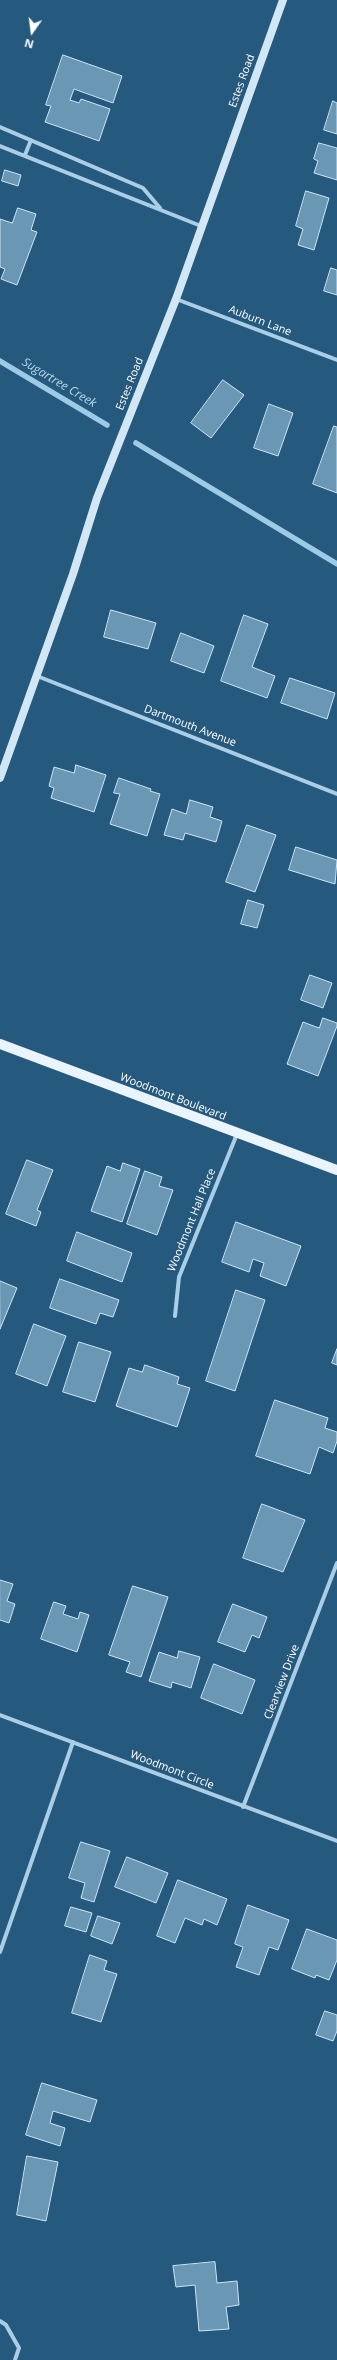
<!DOCTYPE html>
<html>
<head>
<meta charset="utf-8">
<style>
	body { margin:0 }
	#map { position:relative; width:337px; height:2360px; overflow:hidden; background:#25597d; font-family:"Open Sans",sans-serif }
	canvas { display:block }
	.north { position:absolute; left:12px; top:12px; width:40px; height:40px; -webkit-text-stroke:3px #25597d; paint-order:stroke; rotate:194deg; font-size:11px; font-weight:700; line-height:16px; text-align:center; color:#fff }
	.north::after { content:''; display:block; margin:auto; width:14px; height:18px; background:#fff; clip-path:polygon(50% 0,100% 100%,50% 72%,0 100%) }
</style>
</head>
<body>
<div id="map">
<canvas width="337" height="2360"></canvas>
<div class="north">N</div>
</div>
<script>
const ctx = document.querySelector('canvas').getContext('2d');
ctx.lineJoin = 'round';
function strokePath(path, color, width, dash) {
  ctx.strokeStyle = color;
  ctx.lineWidth = width;
  ctx.lineCap = dash ? 'butt' : 'round';
  ctx.setLineDash(dash || []);
  ctx.stroke(path);
}
function paint(path, color) {
  ctx.fillStyle = color;
  ctx.fill(path, 'evenodd');
}
function label(font, color, halo, rows, align = 'center') {
  ctx.font = font + ' "Open Sans",sans-serif';
  ctx.lineWidth = 3;
  ctx.setLineDash([]);
  ctx.textBaseline = 'middle';
  ctx.strokeStyle = halo;
  ctx.fillStyle = color;
  for (const [text, x, y, turn = 0] of rows) {
    ctx.save();
    ctx.translate(x, y);
    ctx.rotate((+turn || 0) * Math.PI / 180);
    ctx.textAlign = isNaN(turn) ? turn : align;
    if (halo) ctx.strokeText(text, 0, 0);
    ctx.fillText(text, 0, 0);
    ctx.restore();
  }
}
const stream = new Path2D(`
	M 0,361 L 107,425
	M 136,443 L 337,564`);
const building = new Path2D(`
	M 63,55 L 122,76 L 113,103 L 74,89 L 70,100 L 79,103 L 81,99 L 110,109 L 99,141 L 45,122 L 51,106 L 46,105 Z
	M 333,101 L 337,103 L 337,134 L 324,130 Z
	M 319,143 L 337,148 L 337,180 L 314,173 L 318,161 L 314,159 Z
	M 5,170 L 21,175 L 18,186 L 2,181 Z
	M 306,191 L 329,198 L 314,250 L 298,245 L 303,229 L 296,226 Z
	M 18,208 L 36,214 L 31,230 L 37,232 L 17,285 L 1,279 L 5,269 L 0,267 L 0,219 L 12,223 Z
	M 331,268 L 337,270 L 337,295 L 324,291 Z
	M 223,380 L 244,395 L 211,438 L 191,423 Z
	M 269,404 L 293,413 L 278,456 L 254,448 Z
	M 334,426 L 337,427 L 337,493 L 313,484 Z
	M 111,610 L 156,623 L 148,649 L 104,637 Z
	M 244,615 L 268,624 L 252,667 L 275,676 L 267,698 L 221,681 Z
	M 181,633 L 214,646 L 204,673 L 171,661 Z
	M 290,678 L 335,693 L 327,719 L 281,703 Z
	M 76,765 L 106,775 L 94,812 L 51,798 L 54,788 L 49,786 L 54,767 L 74,773 Z
	M 119,778 L 151,789 L 150,791 L 160,794 L 147,836 L 110,824 L 120,794 L 114,793 Z
	M 190,800 L 213,807 L 210,817 L 222,821 L 216,842 L 185,833 L 183,840 L 164,835 L 172,809 L 186,814 Z
	M 247,825 L 276,835 L 255,892 L 226,882 Z
	M 296,847 L 337,860 L 335,884 L 289,870 Z
	M 248,900 L 264,905 L 257,928 L 241,924 Z
	M 310,975 L 332,983 L 323,1008 L 301,1000 Z
	M 323,1018 L 337,1023 L 337,1026 L 318,1076 L 287,1064 L 303,1022 L 319,1028 Z
	M 27,1160 L 53,1170 L 37,1210 L 41,1212 L 36,1226 L 6,1214 Z
	M 123,1163 L 140,1169 L 122,1222 L 91,1211 L 107,1166 L 120,1171 Z
	M 145,1171 L 162,1177 L 159,1186 L 173,1190 L 157,1235 L 127,1224 Z
	M 236,1222 L 301,1246 L 286,1286 L 260,1276 L 264,1263 L 253,1259 L 249,1272 L 222,1262 Z
	M 77,1232 L 132,1253 L 122,1282 L 67,1261 Z
	M 60,1279 L 119,1300 L 113,1317 L 100,1313 L 96,1324 L 50,1308 Z
	M 0,1281 L 17,1288 L 0,1329 Z
	M 236,1290 L 265,1300 L 235,1391 L 206,1381 Z
	M 34,1324 L 66,1336 L 47,1386 L 16,1374 Z
	M 79,1342 L 111,1352 L 95,1402 L 63,1392 Z
	M 337,1349 L 337,1365 L 332,1363 Z
	M 145,1365 L 179,1377 L 177,1384 L 190,1388 L 177,1427 L 116,1406 L 129,1368 L 142,1372 Z
	M 275,1400 L 328,1418 L 325,1428 L 337,1432 L 337,1441 L 333,1453 L 319,1447 L 310,1474 L 256,1456 Z
	M 262,1504 L 305,1520 L 283,1572 L 243,1558 Z
	M 0,1580 L 13,1584 L 7,1601 L 15,1604 L 9,1623 L 0,1620 Z
	M 133,1586 L 168,1597 L 141,1677 L 126,1672 L 130,1662 L 109,1655 Z
	M 54,1602 L 66,1606 L 63,1614 L 78,1619 L 80,1612 L 89,1615 L 77,1652 L 41,1639 Z
	M 233,1604 L 267,1617 L 259,1638 L 252,1635 L 245,1652 L 218,1642 Z
	M 179,1651 L 200,1657 L 191,1688 L 172,1682 L 171,1688 L 149,1681 L 159,1652 L 177,1658 Z
	M 214,1664 L 255,1680 L 242,1714 L 201,1698 Z
	M 81,1842 L 110,1851 L 94,1902 L 81,1898 L 85,1883 L 69,1878 Z
	M 127,1857 L 168,1873 L 156,1903 L 115,1887 Z
	M 178,1880 L 227,1899 L 217,1925 L 204,1919 L 202,1925 L 185,1918 L 175,1943 L 157,1936 Z
	M 248,1905 L 289,1920 L 278,1950 L 269,1947 L 259,1975 L 236,1967 L 243,1947 L 235,1944 Z
	M 71,1907 L 92,1913 L 86,1932 L 65,1926 Z
	M 98,1916 L 120,1923 L 112,1944 L 91,1936 Z
	M 307,1929 L 337,1940 L 337,1960 L 329,1980 L 316,1975 L 315,1978 L 292,1969 Z
	M 90,1955 L 107,1961 L 104,1970 L 117,1974 L 101,2022 L 72,2013 Z
	M 325,2011 L 337,2015 L 337,2031 L 333,2041 L 316,2035 Z
	M 42,2083 L 97,2100 L 90,2122 L 53,2111 L 50,2123 L 65,2128 L 60,2146 L 26,2135 Z
	M 27,2156 L 58,2162 L 46,2221 L 17,2215 Z
	M 215,2262 L 217,2283 L 237,2281 L 239,2305 L 226,2307 L 229,2329 L 199,2331 L 195,2285 L 176,2287 L 173,2266 Z`);
const street = new Path2D(`
	M 0,127 L 143,188 L 160,208
	M 0,146 L 201,226
	M 25,155 L 31,140
	M 176,299 L 337,360
	M 37,676 L 337,794
	M 175,1316 L 179,1277 L 237,1134
	M 0,1715 L 337,1841
	M 243,1807 L 337,1563
	M 0,1952 L 73,1742
	M 0,2321 L 6,2325 L 19,2348 L 15,2360`);
const secondary = new Path2D(`
	M 0,778 L 73,574 L 97,498 L 176,299 L 283,0`);
const primary = new Path2D(`
	M 0,1044 L 337,1170`);
const streetNames = [
	["Estes Road",242,81,-70],
	["Auburn Lane",260,321,21],
	["Estes Road",130,384,-68],
	["Dartmouth Avenue",190,726,21],
	["Woodmont Boulevard",173,1097,21],
	["Woodmont Hall Place",192,1220,-68],
	["Clearview Drive",282,1682,-69],
	["Woodmont Circle",172,1770,21]
];
const waterNames = [
	["Sugartree Creek",59,383,31]
];
strokePath(stream, '#9dcbe6', 5.5);
paint(building, '#6a97b4');
strokePath(building, '#cce5f4', 1);
strokePath(street, '#a9cee5', 4);
strokePath(secondary, '#d2e7f5', 8);
strokePath(primary, '#e9f4fd', 10);
label('11px', '#fff', '#25597d', streetNames);
label('italic 12px', '#b4d7ed', '#25597d', waterNames);
</script>
</body>
</html>
